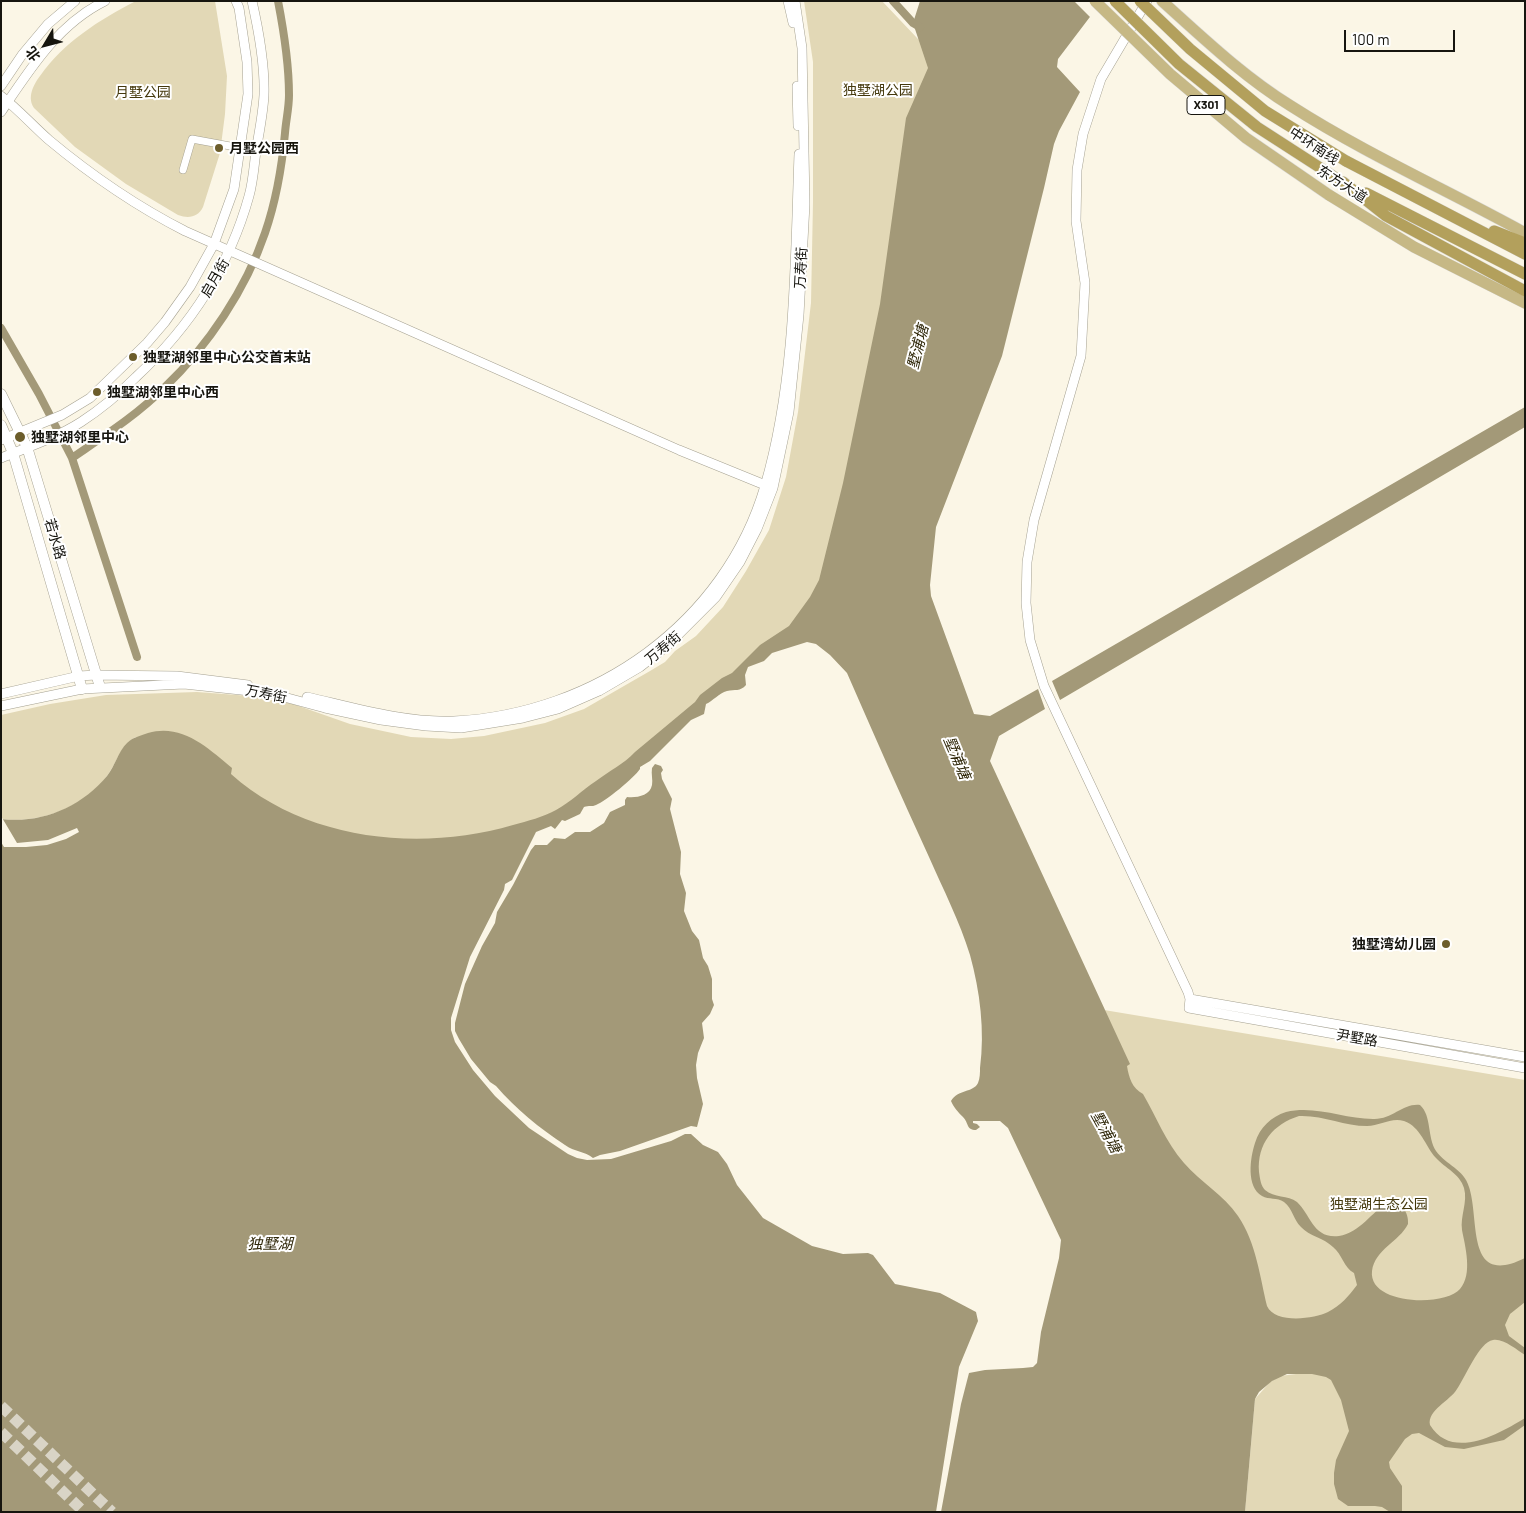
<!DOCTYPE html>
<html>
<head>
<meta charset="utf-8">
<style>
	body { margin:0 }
	#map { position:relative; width:1526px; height:1513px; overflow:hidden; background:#fbf6e6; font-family:Barlow,"Noto Sans SC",sans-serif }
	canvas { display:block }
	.frame { position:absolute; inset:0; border:2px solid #16150f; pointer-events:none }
	.north { position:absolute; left:20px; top:20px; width:50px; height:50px; -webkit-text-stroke:4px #fff; paint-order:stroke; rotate:233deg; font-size:14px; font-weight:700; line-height:20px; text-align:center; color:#16150f }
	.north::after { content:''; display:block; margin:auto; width:18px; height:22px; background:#16150f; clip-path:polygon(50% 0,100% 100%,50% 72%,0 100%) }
	.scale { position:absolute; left:1344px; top:30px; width:111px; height:22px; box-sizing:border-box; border:2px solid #16150f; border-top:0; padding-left:6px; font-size:15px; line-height:18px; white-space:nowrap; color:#16150f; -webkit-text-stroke:4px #fff; paint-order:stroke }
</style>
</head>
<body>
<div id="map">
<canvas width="1526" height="1513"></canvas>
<div class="frame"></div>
<div class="north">北</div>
<div class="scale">100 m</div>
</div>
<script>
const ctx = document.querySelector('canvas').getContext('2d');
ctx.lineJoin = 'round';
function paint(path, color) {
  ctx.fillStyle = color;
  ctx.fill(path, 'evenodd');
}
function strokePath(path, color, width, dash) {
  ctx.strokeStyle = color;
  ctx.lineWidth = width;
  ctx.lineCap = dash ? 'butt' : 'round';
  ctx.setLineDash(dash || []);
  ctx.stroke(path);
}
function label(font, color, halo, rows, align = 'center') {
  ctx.font = font + ' Barlow,"Noto Sans SC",sans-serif';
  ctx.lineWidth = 4;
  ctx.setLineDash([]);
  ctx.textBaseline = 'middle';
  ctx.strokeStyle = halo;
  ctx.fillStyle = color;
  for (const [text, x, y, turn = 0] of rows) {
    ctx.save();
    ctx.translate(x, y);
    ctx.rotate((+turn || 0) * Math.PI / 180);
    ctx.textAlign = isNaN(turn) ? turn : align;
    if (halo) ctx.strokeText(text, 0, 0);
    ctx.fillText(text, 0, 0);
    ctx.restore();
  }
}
const green = new Path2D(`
	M 136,1 L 215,1 L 227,76 L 225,114 L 220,153 L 203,207 C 198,217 189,219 178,215 L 126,184 L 75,147 L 34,108 C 27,98 33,85 40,76 C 64,42 99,20 136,1 Z
	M 804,1 L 882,1 L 918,39 L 937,52 L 818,616 L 760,651 L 634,758 L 555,813 L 480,838 L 389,843 L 336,833 L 288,814 L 136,737 C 122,743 118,760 109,773 C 86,807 41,824 1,819 L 1,715 L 50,704 L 106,695 L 197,692 L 250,696 L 293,704 L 350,724 L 411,737 L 451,739 L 484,736 L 545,723 L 584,709 L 650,671 L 665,662 L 675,651 L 696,636 L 723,607 L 746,571 L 769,530 L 786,477 L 798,412 L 811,303 L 813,202 L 813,62 Z
	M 1104,1010 L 1525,1080 L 1525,1512 L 1245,1512 L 1255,1399 L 1270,1382 L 1280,1376 L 1304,1373 L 1154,1146 L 1110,1037 Z`);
const water = new Path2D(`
	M 920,1 L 1097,1 L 1099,5 L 1058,59 L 1057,67 L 1080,92 L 1059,131 L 1054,144 L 1044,188 L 1002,356 L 936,527 L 930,585 L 931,596 L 974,714 L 990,716 L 1038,689 L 1045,709 L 999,736 L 990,761 L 1130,1064 L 1127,1066 C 1129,1078 1132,1088 1143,1094 C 1157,1118 1165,1141 1184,1163 C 1200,1182 1224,1195 1238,1216 C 1256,1242 1260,1277 1267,1306 C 1275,1324 1314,1319 1328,1312 C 1340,1306 1349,1296 1357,1285 L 1354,1273 C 1344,1268 1342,1254 1333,1247 C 1324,1238 1309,1236 1301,1227 C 1293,1219 1293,1209 1284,1202 C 1277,1197 1269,1200 1262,1196 C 1246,1187 1250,1158 1255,1143 C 1260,1127 1271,1117 1286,1112 C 1316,1105 1344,1119 1373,1119 C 1392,1120 1403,1103 1420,1105 C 1432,1116 1427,1137 1436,1151 C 1446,1165 1464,1169 1469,1187 C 1480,1220 1465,1288 1525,1258 L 1525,1302 L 1510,1314 L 1505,1325 L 1509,1336 L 1525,1348 L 1525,1355 C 1517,1350 1503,1338 1493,1340 C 1479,1342 1465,1378 1457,1389 C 1450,1401 1427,1410 1430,1425 C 1452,1461 1499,1434 1525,1418 L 1525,1425 L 1504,1440 L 1464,1449 L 1445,1447 L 1419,1433 L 1412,1434 L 1405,1439 L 1389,1462 L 1390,1468 L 1402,1486 L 1402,1512 L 1390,1512 L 1382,1507 L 1375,1506 L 1348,1506 L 1338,1499 L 1334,1484 L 1334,1473 L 1336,1460 L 1349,1431 L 1341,1400 L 1331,1380 L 1326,1377 L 1312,1374 L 1287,1374 L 1272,1381 L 1259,1392 L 1255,1399 L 1245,1512 L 941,1512 L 961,1404 L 969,1373 L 985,1370 L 1023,1368 L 1033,1367 L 1037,1363 L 1041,1332 L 1059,1258 L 1061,1240 L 1008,1128 L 1000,1121 L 973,1121 L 973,1123 L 977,1124 L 980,1127 L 976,1130 C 966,1130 969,1123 963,1117 C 958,1112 954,1108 951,1101 C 958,1089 973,1093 978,1083 C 980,1078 980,1073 980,1068 C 985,1031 980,991 970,955 C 960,922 943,889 929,857 C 901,796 874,735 847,673 L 830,655 L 816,644 L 807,642 L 772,653 L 764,661 L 748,667 L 745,675 L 746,685 C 740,692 735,689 727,691 C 719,693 713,701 706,704 L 704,714 L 691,720 L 650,761 L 640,767 L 640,769 C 634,778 606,801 596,805 C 592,807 589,805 584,807 L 580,814 L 565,821 L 562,820 L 555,829 L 551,826 L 536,832 L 512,880 L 505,884 L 504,890 L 470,957 L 451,1018 L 451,1030 L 455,1042 L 473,1070 L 495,1096 L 529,1128 L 568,1154 L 577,1158 L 587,1160 L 611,1159 L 671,1141 L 685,1134 L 691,1134 L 703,1145 L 718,1152 L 727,1164 L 737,1185 L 763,1218 L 812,1246 L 843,1254 L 868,1253 L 873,1255 L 895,1284 L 940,1293 L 976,1312 L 978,1321 L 959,1367 L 936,1512 L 1,1512 L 1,819 C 42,824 81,807 107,776 C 115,766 118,752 127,743 C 133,737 140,736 148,733 C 182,723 208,748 232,768 L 231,774 C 306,841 420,852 513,825 C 528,821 543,817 556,810 C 571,802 582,790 596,781 C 609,771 624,764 635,752 L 695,702 L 700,695 L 722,678 L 732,673 L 760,645 L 789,626 L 810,597 L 819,580 L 843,483 L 880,304 L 906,118 L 928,68 L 913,23 ZM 1299,1116 C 1323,1115 1344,1126 1367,1126 C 1380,1126 1391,1117 1404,1121 C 1421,1127 1425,1146 1436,1158 C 1445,1168 1460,1174 1464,1188 C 1468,1202 1460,1216 1462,1230 C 1465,1246 1473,1274 1460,1289 C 1445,1307 1368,1305 1372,1271 C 1375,1249 1399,1242 1408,1224 C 1409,1212 1401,1202 1389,1202 C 1371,1212 1360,1233 1339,1236 C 1313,1239 1311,1215 1297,1202 C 1288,1195 1274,1198 1265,1190 C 1261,1186 1260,1179 1259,1172 C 1257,1144 1273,1124 1299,1116 Z
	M 1525,407 L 1525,427 L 1060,700 L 1052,681 Z
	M 655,764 L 661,766 L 663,770 L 661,773 L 662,779 L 672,799 L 670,809 L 681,852 L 680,874 L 686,893 L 684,911 L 692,931 L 699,940 L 703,958 L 708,966 L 712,979 L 712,999 L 714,1005 L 710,1014 L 702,1023 L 704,1038 L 698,1053 L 696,1065 L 697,1078 L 703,1104 L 697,1127 L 691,1126 L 620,1151 L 600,1155 L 593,1158 C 585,1151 574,1152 565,1145 C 539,1128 516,1109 496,1086 L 490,1082 L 471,1059 L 459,1039 L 455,1031 L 455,1023 L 465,984 L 482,946 L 495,923 L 497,912 L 513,885 L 531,850 L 535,845 L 547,845 L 554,838 L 565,839 L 575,832 L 590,832 L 604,823 L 610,812 L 625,805 L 625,800 L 627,797 C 636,798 650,796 652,785 C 653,780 651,774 652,768 Z`);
const pier = new Path2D(`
	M 1074,1 L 1100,1 L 1101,6 L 1092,19 Z
	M 1,816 L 17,843 L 48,840 L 77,828 L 79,832 L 66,839 L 47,845 L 26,847 L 4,847 L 1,842 Z`);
const canal = new Path2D(`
	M 893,1 L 913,23 L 920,27
	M 1,328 L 39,394 L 72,458 L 137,657
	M 72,458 C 104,436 137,415 165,387 C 208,346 246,289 265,233 C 276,201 282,166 285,133 C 286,120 289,108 289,95 C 289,63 284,32 278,1`);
const primaryTunnel = new Path2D(`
	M 1,1406 L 112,1512
	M 1,1432 L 84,1512`);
const minor = new Path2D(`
	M 183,170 L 192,139 L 241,148`);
const tertiary = new Path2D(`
	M 788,1 L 793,23
	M 1147,1 L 1101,79 L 1083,134 L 1077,170 L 1076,221 L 1085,283 L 1081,356 L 1034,520 L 1027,562 L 1026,603 L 1030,640 L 1044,686 L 1188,992 L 1190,999 L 1189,1008 L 1525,1068
	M 1,86 L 22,55 L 48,24 L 75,1
	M 797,86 L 798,126
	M 1,96 C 18,109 33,126 49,140 C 91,175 136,206 185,231 L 679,450 L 770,487
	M 1,112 C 30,69 58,24 105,1
	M 1,440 L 62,415 L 90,398 L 147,343 L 165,322 L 190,287 L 214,244 L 234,189 L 248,94 L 247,62 L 239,8 L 236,1
	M 1,458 C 28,447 56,438 81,422 C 101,409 119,394 136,377 C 190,327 229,268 249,196 C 253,182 254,166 256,151 C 259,133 263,114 264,95 C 265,64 259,32 252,1
	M 1,694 L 79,676 L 96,675 L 177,676 L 248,685
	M 307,697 C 355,708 405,723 454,721 C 595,714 725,623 765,486 C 796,380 795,262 799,154
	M 1,706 L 82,689 L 184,684 L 269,693 L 325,708 L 381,720 L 426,726 L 461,728 L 523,718 L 558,709 L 599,691 L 640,667 L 667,646 L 716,597 L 740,562 L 757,529 L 773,488 L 789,412 L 799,315 L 805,204 L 802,48 L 795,1
	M 1190,999 L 1525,1057`);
const secondary = new Path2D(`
	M 1,394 L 27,447 L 100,687
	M 1,425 L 13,453 L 82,689`);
const primary = new Path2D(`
	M 1162,1 C 1203,38 1244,77 1291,106 C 1366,154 1447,190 1525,233
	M 1329,195 L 1414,247 L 1525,303`);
const trunk = new Path2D(`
	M 1346,161 L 1525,254
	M 1343,182 L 1386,216 L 1525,291
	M 1366,193 L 1525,274
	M 1494,231 L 1525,243`);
const primaryBridge = new Path2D(`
	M 1095,1 L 1170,74 L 1246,138 L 1329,195`);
const trunkBridge = new Path2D(`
	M 1115,1 L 1179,64 L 1257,127 L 1336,178
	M 1140,1 L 1190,49 L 1265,111 L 1346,161`);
const markers = [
	[219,148,5,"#6c5d2b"],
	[133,357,5,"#6c5d2b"],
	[97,392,5,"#6c5d2b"],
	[20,437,6,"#6c5d2b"],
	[1446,944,5,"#6c5d2b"]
];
const shields = [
	[1206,105,38]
];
const shieldNames = [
	["X301",1206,105]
];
const parkNames = [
	["独墅湖公园",878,90],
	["月墅公园",143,92],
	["独墅湖生态公园",1379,1204]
];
const streetNames = [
	["中环南线",1314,146,33],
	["东方大道",1342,184,33],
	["万寿街",801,268,-87],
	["启月街",215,278,-60],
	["若水路",55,539,73],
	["万寿街",663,648,-40],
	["万寿街",266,694,11],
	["尹墅路",1357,1038,10]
];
const poiNames = [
	["月墅公园西",229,148],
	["独墅湖邻里中心公交首末站",143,357],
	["独墅湖邻里中心西",107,392],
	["独墅湖邻里中心",31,437],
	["独墅湾幼儿园",1436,944,"right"]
];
const waterNames = [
	["墅浦塘",918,347,-76],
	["墅浦塘",957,758,67],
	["墅浦塘",1106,1132,61],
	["独墅湖",270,1244]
];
paint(green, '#e2d8b6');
paint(water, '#a39978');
paint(pier, '#fbf6e6');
strokePath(canal, '#a39978', 8);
strokePath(primaryTunnel, '#d9d4c6', 11, [11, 5.5]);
strokePath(minor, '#a5a191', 8);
strokePath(tertiary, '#a5a191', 10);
strokePath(secondary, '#a5a191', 11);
strokePath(primary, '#dadad9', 12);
strokePath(trunk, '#dadad9', 12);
strokePath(minor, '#fff', 7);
strokePath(tertiary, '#fff', 9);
strokePath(secondary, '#fff', 10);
strokePath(primary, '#c6b885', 11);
strokePath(trunk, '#b3a05c', 11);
strokePath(primaryBridge, '#dadad9', 12, []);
strokePath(trunkBridge, '#dadad9', 12, []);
strokePath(primaryBridge, '#c6b885', 11);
strokePath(trunkBridge, '#b3a05c', 11);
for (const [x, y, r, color] of markers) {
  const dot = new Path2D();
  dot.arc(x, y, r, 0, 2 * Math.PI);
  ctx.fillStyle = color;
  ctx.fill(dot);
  strokePath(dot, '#fff', 2);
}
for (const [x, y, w] of shields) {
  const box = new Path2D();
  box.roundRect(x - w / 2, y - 9.5, w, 19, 4);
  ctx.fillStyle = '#fff';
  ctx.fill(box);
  strokePath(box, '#16150f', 1);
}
label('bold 12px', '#16150f', null, shieldNames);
label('14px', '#45390d', '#fff', parkNames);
label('14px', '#16150f', '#fff', streetNames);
label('bold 14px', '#16150f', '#fff', poiNames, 'left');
label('italic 15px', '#31290b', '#fff', waterNames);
</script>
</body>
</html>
